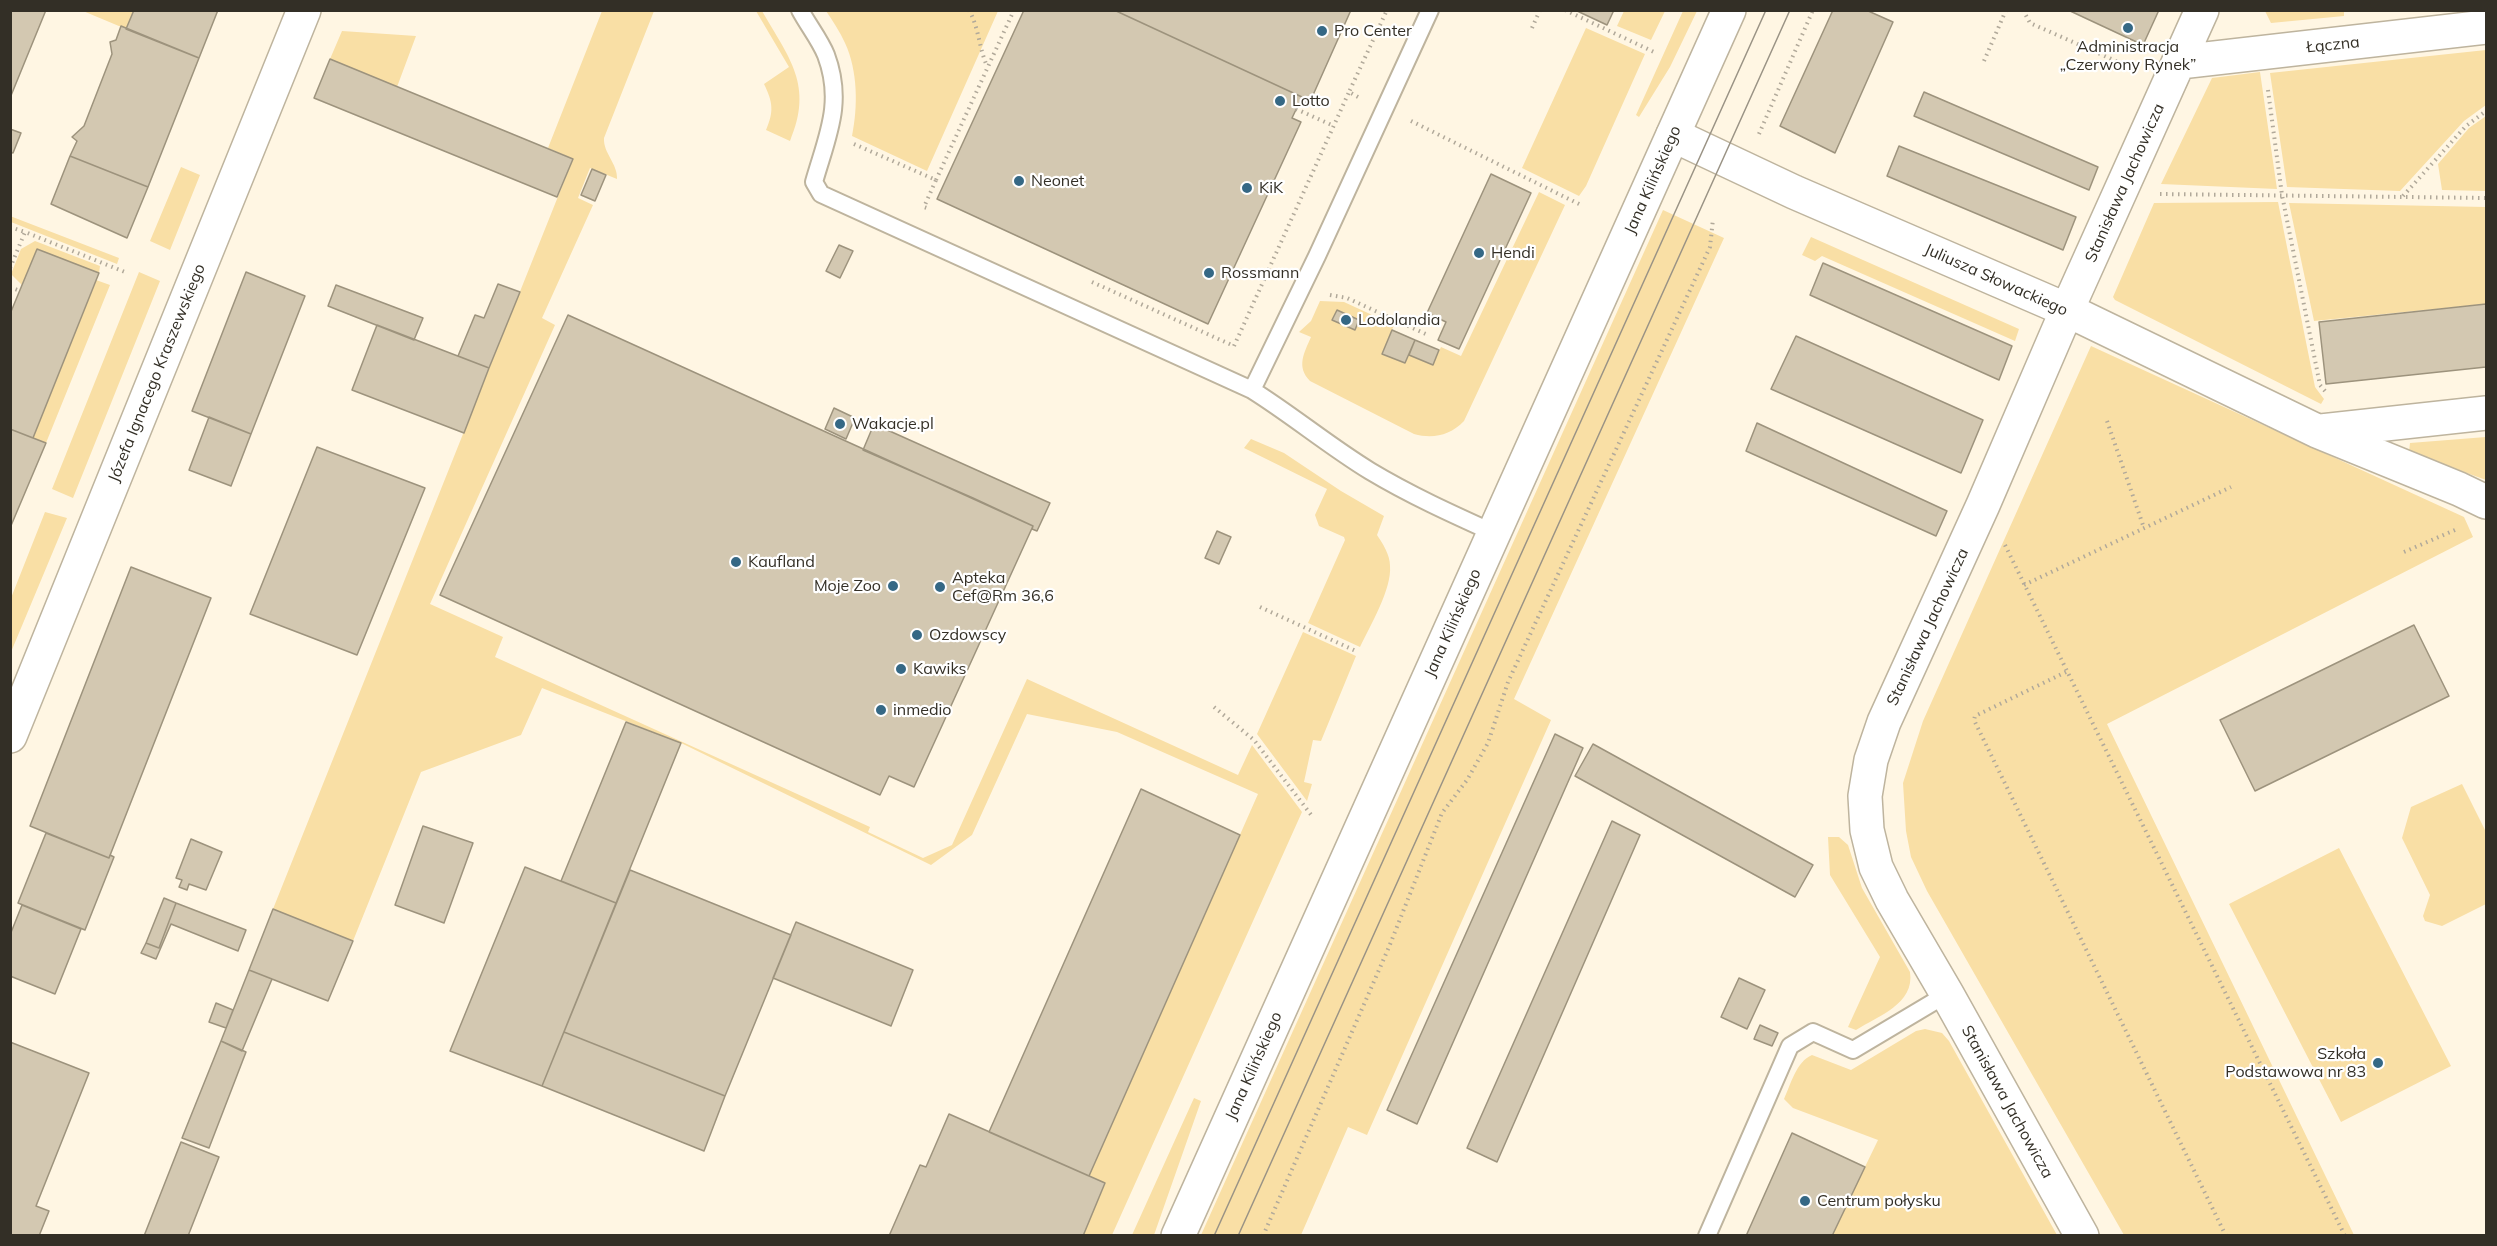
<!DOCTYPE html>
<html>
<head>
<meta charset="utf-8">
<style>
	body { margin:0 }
	#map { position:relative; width:2497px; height:1246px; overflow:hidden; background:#fff6e3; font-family:Mulish,sans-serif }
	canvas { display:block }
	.frame { position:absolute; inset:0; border:12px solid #332f26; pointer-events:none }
</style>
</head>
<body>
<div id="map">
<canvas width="2497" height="1246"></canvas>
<div class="frame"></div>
</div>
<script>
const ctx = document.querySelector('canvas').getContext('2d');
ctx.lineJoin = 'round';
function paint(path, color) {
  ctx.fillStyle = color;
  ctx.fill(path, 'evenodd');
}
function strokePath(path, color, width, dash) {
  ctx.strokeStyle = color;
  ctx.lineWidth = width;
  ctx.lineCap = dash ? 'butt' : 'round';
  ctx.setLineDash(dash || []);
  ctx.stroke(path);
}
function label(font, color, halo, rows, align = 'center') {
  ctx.font = font + ' Mulish,sans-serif';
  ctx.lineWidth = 4.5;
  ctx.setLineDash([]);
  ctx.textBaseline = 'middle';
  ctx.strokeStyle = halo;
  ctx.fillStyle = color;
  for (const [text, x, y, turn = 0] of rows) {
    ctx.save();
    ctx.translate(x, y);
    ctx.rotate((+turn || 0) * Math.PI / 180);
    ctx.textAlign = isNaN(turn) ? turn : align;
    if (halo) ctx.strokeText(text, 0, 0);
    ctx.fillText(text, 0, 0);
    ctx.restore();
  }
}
const green = new Path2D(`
	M 83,11 L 134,11 L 126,29 Z
	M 602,11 L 654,11 L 604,138 C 603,153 618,164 617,179 L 590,168 L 578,198 L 593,205 L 542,318 L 555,325 L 430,604 L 503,637 L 495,657 L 870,827 L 868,832 L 923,858 L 952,845 L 1027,679 L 1238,775 L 1252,745 L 1302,812 L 1112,1235 L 1083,1235 L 1105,1184 L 1089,1176 L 1258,794 L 1117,732 L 1027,714 L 972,835 L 931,865 L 681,743 L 542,688 L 521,735 L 421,772 L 353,941 L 273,909 L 573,159 L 548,148 Z
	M 756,11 L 762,11 C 789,58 814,85 790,141 L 766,130 C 774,112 773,102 764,84 L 789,67 Z
	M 826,11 L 998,11 L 927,171 L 852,136 C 858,107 858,71 845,43 C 840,32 833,21 826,11 Z
	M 1624,11 L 1624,10 L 1665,11 L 1651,40 L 1617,26 Z
	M 1683,11 L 1697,11 L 1670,67 L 1639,117 L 1636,115 Z
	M 2265,11 L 2344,11 L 2344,16 L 2271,23 Z
	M 1586,28 L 1645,54 L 1586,186 L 1579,196 L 1522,168 Z
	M 342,31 L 416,36 L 397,87 L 330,59 Z
	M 2486,50 L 2486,105 L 2464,121 L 2400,191 L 2287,187 L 2270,73 Z
	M 2260,72 L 2277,189 L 2161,184 L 2212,78 Z
	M 2486,116 L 2486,191 L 2442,190 L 2438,164 L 2469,128 Z
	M 181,167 L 200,175 L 170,250 L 150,241 Z
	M 1539,192 L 1565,205 L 1464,421 C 1450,436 1432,439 1414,434 L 1310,381 C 1296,367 1304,353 1311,337 L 1299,332 L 1311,321 L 1320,301 L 1344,302 L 1394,325 L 1382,354 L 1405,363 L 1409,355 L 1433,364 L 1441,347 L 1461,356 Z
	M 2278,202 L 2315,387 L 2324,399 L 2321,404 L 2115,300 L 2113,297 L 2154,203 Z
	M 2289,203 L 2486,207 L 2486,304 L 2314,321 Z
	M 1663,210 L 1724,238 L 1514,699 L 1551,720 L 1367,1135 L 1348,1127 L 1301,1235 L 1201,1235 Z
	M 10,216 L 119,258 L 117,264 L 11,222 Z
	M 1811,237 L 2019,329 L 2015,341 L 1822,256 L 1815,261 L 1802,255 Z
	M 35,241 L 100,266 L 99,273 L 37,249 L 22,285 L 11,274 L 21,249 Z
	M 139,272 L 160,281 L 73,498 L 52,489 Z
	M 96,280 L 110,285 L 46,443 L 33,438 Z
	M 2091,346 L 2464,517 L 2473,537 L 2107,724 L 2354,1235 L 2124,1235 L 1927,891 L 1911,857 L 1906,831 L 1903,783 L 1923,721 Z
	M 2486,437 L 2486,480 L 2409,452 L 2410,443 Z
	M 1251,439 L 1284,453 L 1341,491 L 1384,516 L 1377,535 C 1383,544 1390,555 1390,566 C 1392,589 1370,626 1360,647 L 1308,623 L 1345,540 L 1344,537 L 1319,526 L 1315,515 L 1327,489 L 1244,448 Z
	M 45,512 L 67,518 L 11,652 L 11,598 Z
	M 1303,632 L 1356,656 L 1321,741 L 1313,740 L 1304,782 L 1312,784 L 1307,801 L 1257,734 Z
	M 2462,784 L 2486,832 L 2486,904 L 2442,926 L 2425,921 L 2423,916 L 2430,895 L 2402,838 L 2411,807 Z
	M 1828,837 L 1839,837 L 1848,845 L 1862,888 L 1910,972 C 1915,1004 1878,1016 1856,1030 L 1848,1027 L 1880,957 L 1830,875 Z
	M 2339,848 L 2451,1066 L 2341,1122 L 2229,904 Z
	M 1925,1029 L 1942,1033 L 1949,1041 L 2057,1235 L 1832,1235 L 1878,1140 L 1793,1108 L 1784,1099 C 1791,1084 1796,1062 1812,1055 L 1851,1070 L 1916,1031 Z
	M 1194,1098 L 1201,1101 L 1154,1235 L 1132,1235 Z`);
const building = new Path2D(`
	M 10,10 L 46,10 L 10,98 Z
	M 134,10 L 218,10 L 199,58 L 126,29 Z
	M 1024,10 L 1114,10 L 1302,97 L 1292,118 L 1301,122 L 1208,324 L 937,199 Z
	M 1114,10 L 1351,10 L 1309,104 L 1301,100 L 1302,97 Z
	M 1575,10 L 1614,10 L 1607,25 Z
	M 1833,10 L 1866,10 L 1893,22 L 1835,153 L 1780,126 Z
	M 2068,10 L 2159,10 L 2143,45 Z
	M 121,26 L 199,58 L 148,187 L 70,156 L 77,141 L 72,137 L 84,126 L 112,54 L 110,42 L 116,40 Z
	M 330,59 L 573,159 L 557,197 L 314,98 Z
	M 1924,92 L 2098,167 L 2089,190 L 1914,116 Z
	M 10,129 L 21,133 L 13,153 L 10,152 Z
	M 1899,146 L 2076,217 L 2063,250 L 1887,176 Z
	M 70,156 L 148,187 L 127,238 L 51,204 Z
	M 592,169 L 606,175 L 595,201 L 581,195 Z
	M 1491,174 L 1531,193 L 1459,349 L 1438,340 L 1446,322 L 1427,313 Z
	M 839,245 L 853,251 L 840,278 L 826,271 Z
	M 37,249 L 99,273 L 33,438 L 10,429 L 10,314 Z
	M 1823,263 L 2012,346 L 1999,380 L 1810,295 Z
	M 246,272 L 305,296 L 251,434 L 192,411 Z
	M 498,284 L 520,292 L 489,368 L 458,356 L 475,315 L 484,318 Z
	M 336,285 L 423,318 L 414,340 L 328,306 Z
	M 2486,304 L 2486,367 L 2326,384 L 2319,322 Z
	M 1337,310 L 1359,320 L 1355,330 L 1332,320 Z
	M 568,315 L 1033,526 L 914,787 L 889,776 L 880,795 L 440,595 Z
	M 377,325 L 489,368 L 464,433 L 352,390 Z
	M 1392,330 L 1415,340 L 1405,363 L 1382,354 Z
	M 1796,336 L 1983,420 L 1961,473 L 1771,389 Z
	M 1415,340 L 1439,350 L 1433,365 L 1409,355 Z
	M 834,408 L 855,418 L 846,439 L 825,429 Z
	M 209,417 L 251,434 L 231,486 L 189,470 Z
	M 1757,423 L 1947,511 L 1936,536 L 1746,451 Z
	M 874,424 L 1050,503 L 1037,531 L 1032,529 L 1033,526 L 973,498 L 863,450 Z
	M 10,429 L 46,443 L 10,528 Z
	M 317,447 L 425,488 L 357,655 L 250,614 Z
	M 1217,531 L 1231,537 L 1219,564 L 1205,558 Z
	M 131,567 L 211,598 L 109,858 L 30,826 Z
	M 2414,625 L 2449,696 L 2255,791 L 2220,720 Z
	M 626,722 L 681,743 L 616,903 L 561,881 Z
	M 1555,734 L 1583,748 L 1417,1124 L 1387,1110 Z
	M 1593,744 L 1813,865 L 1795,897 L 1575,776 Z
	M 1141,789 L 1240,835 L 1089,1176 L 989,1132 Z
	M 1612,821 L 1640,835 L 1497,1162 L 1467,1148 Z
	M 423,826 L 473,843 L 444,923 L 395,905 Z
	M 46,833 L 109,858 L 110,855 L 114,857 L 85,930 L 18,903 Z
	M 191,839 L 222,852 L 206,890 L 189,884 L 187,890 L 179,887 L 182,880 L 176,878 Z
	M 525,867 L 616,903 L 542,1086 L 450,1051 Z
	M 630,870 L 791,935 L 725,1096 L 564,1032 Z
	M 164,898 L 176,903 L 159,948 L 146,943 Z
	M 176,903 L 246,930 L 238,951 L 171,924 L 156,959 L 141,953 L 146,943 L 159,948 Z
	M 22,905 L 81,929 L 55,994 L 10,976 L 10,935 Z
	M 273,909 L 353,941 L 328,1001 L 249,970 Z
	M 796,922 L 913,970 L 891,1026 L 773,978 Z
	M 249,970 L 272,979 L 242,1051 L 221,1041 Z
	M 1739,978 L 1765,990 L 1747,1029 L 1721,1017 Z
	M 216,1003 L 233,1010 L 226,1028 L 209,1022 Z
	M 1760,1025 L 1778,1033 L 1772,1046 L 1754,1039 Z
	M 564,1032 L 725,1096 L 704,1151 L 542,1086 Z
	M 221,1041 L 246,1052 L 209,1148 L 182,1138 Z
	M 10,1042 L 89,1073 L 36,1206 L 49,1211 L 39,1236 L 10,1236 Z
	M 949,1114 L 1105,1183 L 1083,1236 L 889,1236 L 920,1165 L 926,1167 Z
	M 1792,1133 L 1865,1167 L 1832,1236 L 1746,1236 Z
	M 181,1142 L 219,1157 L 188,1236 L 144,1236 Z`);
const path = new Path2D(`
	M 969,10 C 979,28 979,48 987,66
	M 1565,10 L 1654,52
	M 2023,10 L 2030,23 L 2134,69
	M 1532,28 L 1540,10
	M 1984,61 L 2006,10
	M 2268,90 L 2282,195 L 2320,385 L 2325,391
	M 1358,97 L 1349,92 L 1387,10
	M 1296,109 L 1334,126
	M 1411,121 L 1583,206
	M 1759,134 L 1813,10
	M 854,144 L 936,180 L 924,207 L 927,208
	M 936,180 L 1014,10
	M 2160,194 L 2486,198
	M 2403,196 L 2466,126 L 2486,111
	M 10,227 L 25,232
	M 10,268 L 25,232 L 125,272
	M 1092,282 L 1234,346
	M 10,287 L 20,291
	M 1330,295 L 1347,298 L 1428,335
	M 1234,346 L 1349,92
	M 2107,421 L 2144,528
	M 2005,545 L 2345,1236
	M 2404,552 L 2455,530
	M 2024,585 L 2231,487
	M 1260,607 L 1358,652
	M 2066,672 L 1975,716 L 1974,720 L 2226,1236
	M 1214,707 L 1254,740 L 1312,816
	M 1263,1236 L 1389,947 L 1442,813 L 1467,780 L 1488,743 L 1508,682 L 1710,247 L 1713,219`);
const lane = new Path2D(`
	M 800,10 C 808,25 820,40 826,55 C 844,103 827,136 814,182 L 821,194 L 1252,390 C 1292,415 1329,446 1370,471 C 1410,495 1452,514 1494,533
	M 1252,390 L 1317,256 L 1430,10
	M 1707,1236 L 1790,1046 L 1813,1032 L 1853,1050 L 1947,994`);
const street = new Path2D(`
	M 2180,62 L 2486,27
	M 1673,135 L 1794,192 L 2067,310 L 2317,431 L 2459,489 L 2486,502
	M 2321,431 L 2486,413
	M 10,736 L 304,10
	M 2082,1236 L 1947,994 L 1892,900 L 1876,867 L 1867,830 L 1865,796 L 1871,760 L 1884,722 L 1983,505 L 2067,310 L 2202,10`);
const secondary = new Path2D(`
	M 1178,1236 L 1729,10`);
const tram = new Path2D(`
	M 1214,1236 L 1766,10
	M 1238,1236 L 1790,10`);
const markers = [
	[2128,28,6,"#356885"],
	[1322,31,6,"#356885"],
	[1280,101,6,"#356885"],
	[1019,181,6,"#356885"],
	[1247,188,6,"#356885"],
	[1479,253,6,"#356885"],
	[1209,273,6,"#356885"],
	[1346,320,6,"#356885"],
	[840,424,6,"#356885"],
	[736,562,6,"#356885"],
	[893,586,6,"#356885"],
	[940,587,6,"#356885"],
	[917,635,6,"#356885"],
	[901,669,6,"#356885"],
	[881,710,6,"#356885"],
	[2378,1063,6,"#356885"],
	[1805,1201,6,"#356885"]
];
const poiNames = [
	["Pro Center",1334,31],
	["Administracja",2128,47,"center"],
	["„Czerwony Rynek”",2128,65,"center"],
	["Lotto",1292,101],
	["Neonet",1031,181],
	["KiK",1259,188],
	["Hendi",1491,253],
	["Rossmann",1221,273],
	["Lodolandia",1358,320],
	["Wakacje.pl",852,424],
	["Kaufland",748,562],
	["Apteka",952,578],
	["Cef@Rm 36,6",952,596],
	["Moje Zoo",881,586,"right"],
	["Ozdowscy",929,635],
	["Kawiks",913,669],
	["inmedio",893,710],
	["Szkoła",2366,1054,"right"],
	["Podstawowa nr 83",2366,1072,"right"],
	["Centrum połysku",1817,1201]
];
const streetNames = [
	["Łączna",2333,45,-6],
	["Jana Kilińskiego",1653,180,-66],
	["Stanisława Jachowicza",2125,183,-66],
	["Juliusza Słowackiego",1996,280,24],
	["Józefa Ignacego Kraszewskiego",157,373,-68],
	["Jana Kilińskiego",1453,623,-66],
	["Stanisława Jachowicza",1928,627,-65],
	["Jana Kilińskiego",1254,1066,-66],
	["Stanisława Jachowicza",2007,1102,61]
];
paint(green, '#f9dfa5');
paint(building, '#d3c8b1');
strokePath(building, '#9d937d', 1.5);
strokePath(lane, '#beb49e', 20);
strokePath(street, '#beb49e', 36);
strokePath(secondary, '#beb49e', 36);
strokePath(path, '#b1a99a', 4, [1.5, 4.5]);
strokePath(lane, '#fff', 16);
strokePath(street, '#fff', 33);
strokePath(secondary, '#fff', 33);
strokePath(tram, '#9a9385', 1.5);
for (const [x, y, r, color] of markers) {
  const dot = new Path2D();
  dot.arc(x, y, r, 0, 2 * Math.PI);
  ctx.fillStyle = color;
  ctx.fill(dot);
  strokePath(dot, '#fff', 2);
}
label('16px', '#332f26', '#fff', poiNames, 'left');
label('16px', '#332f26', '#fff', streetNames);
</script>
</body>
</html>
